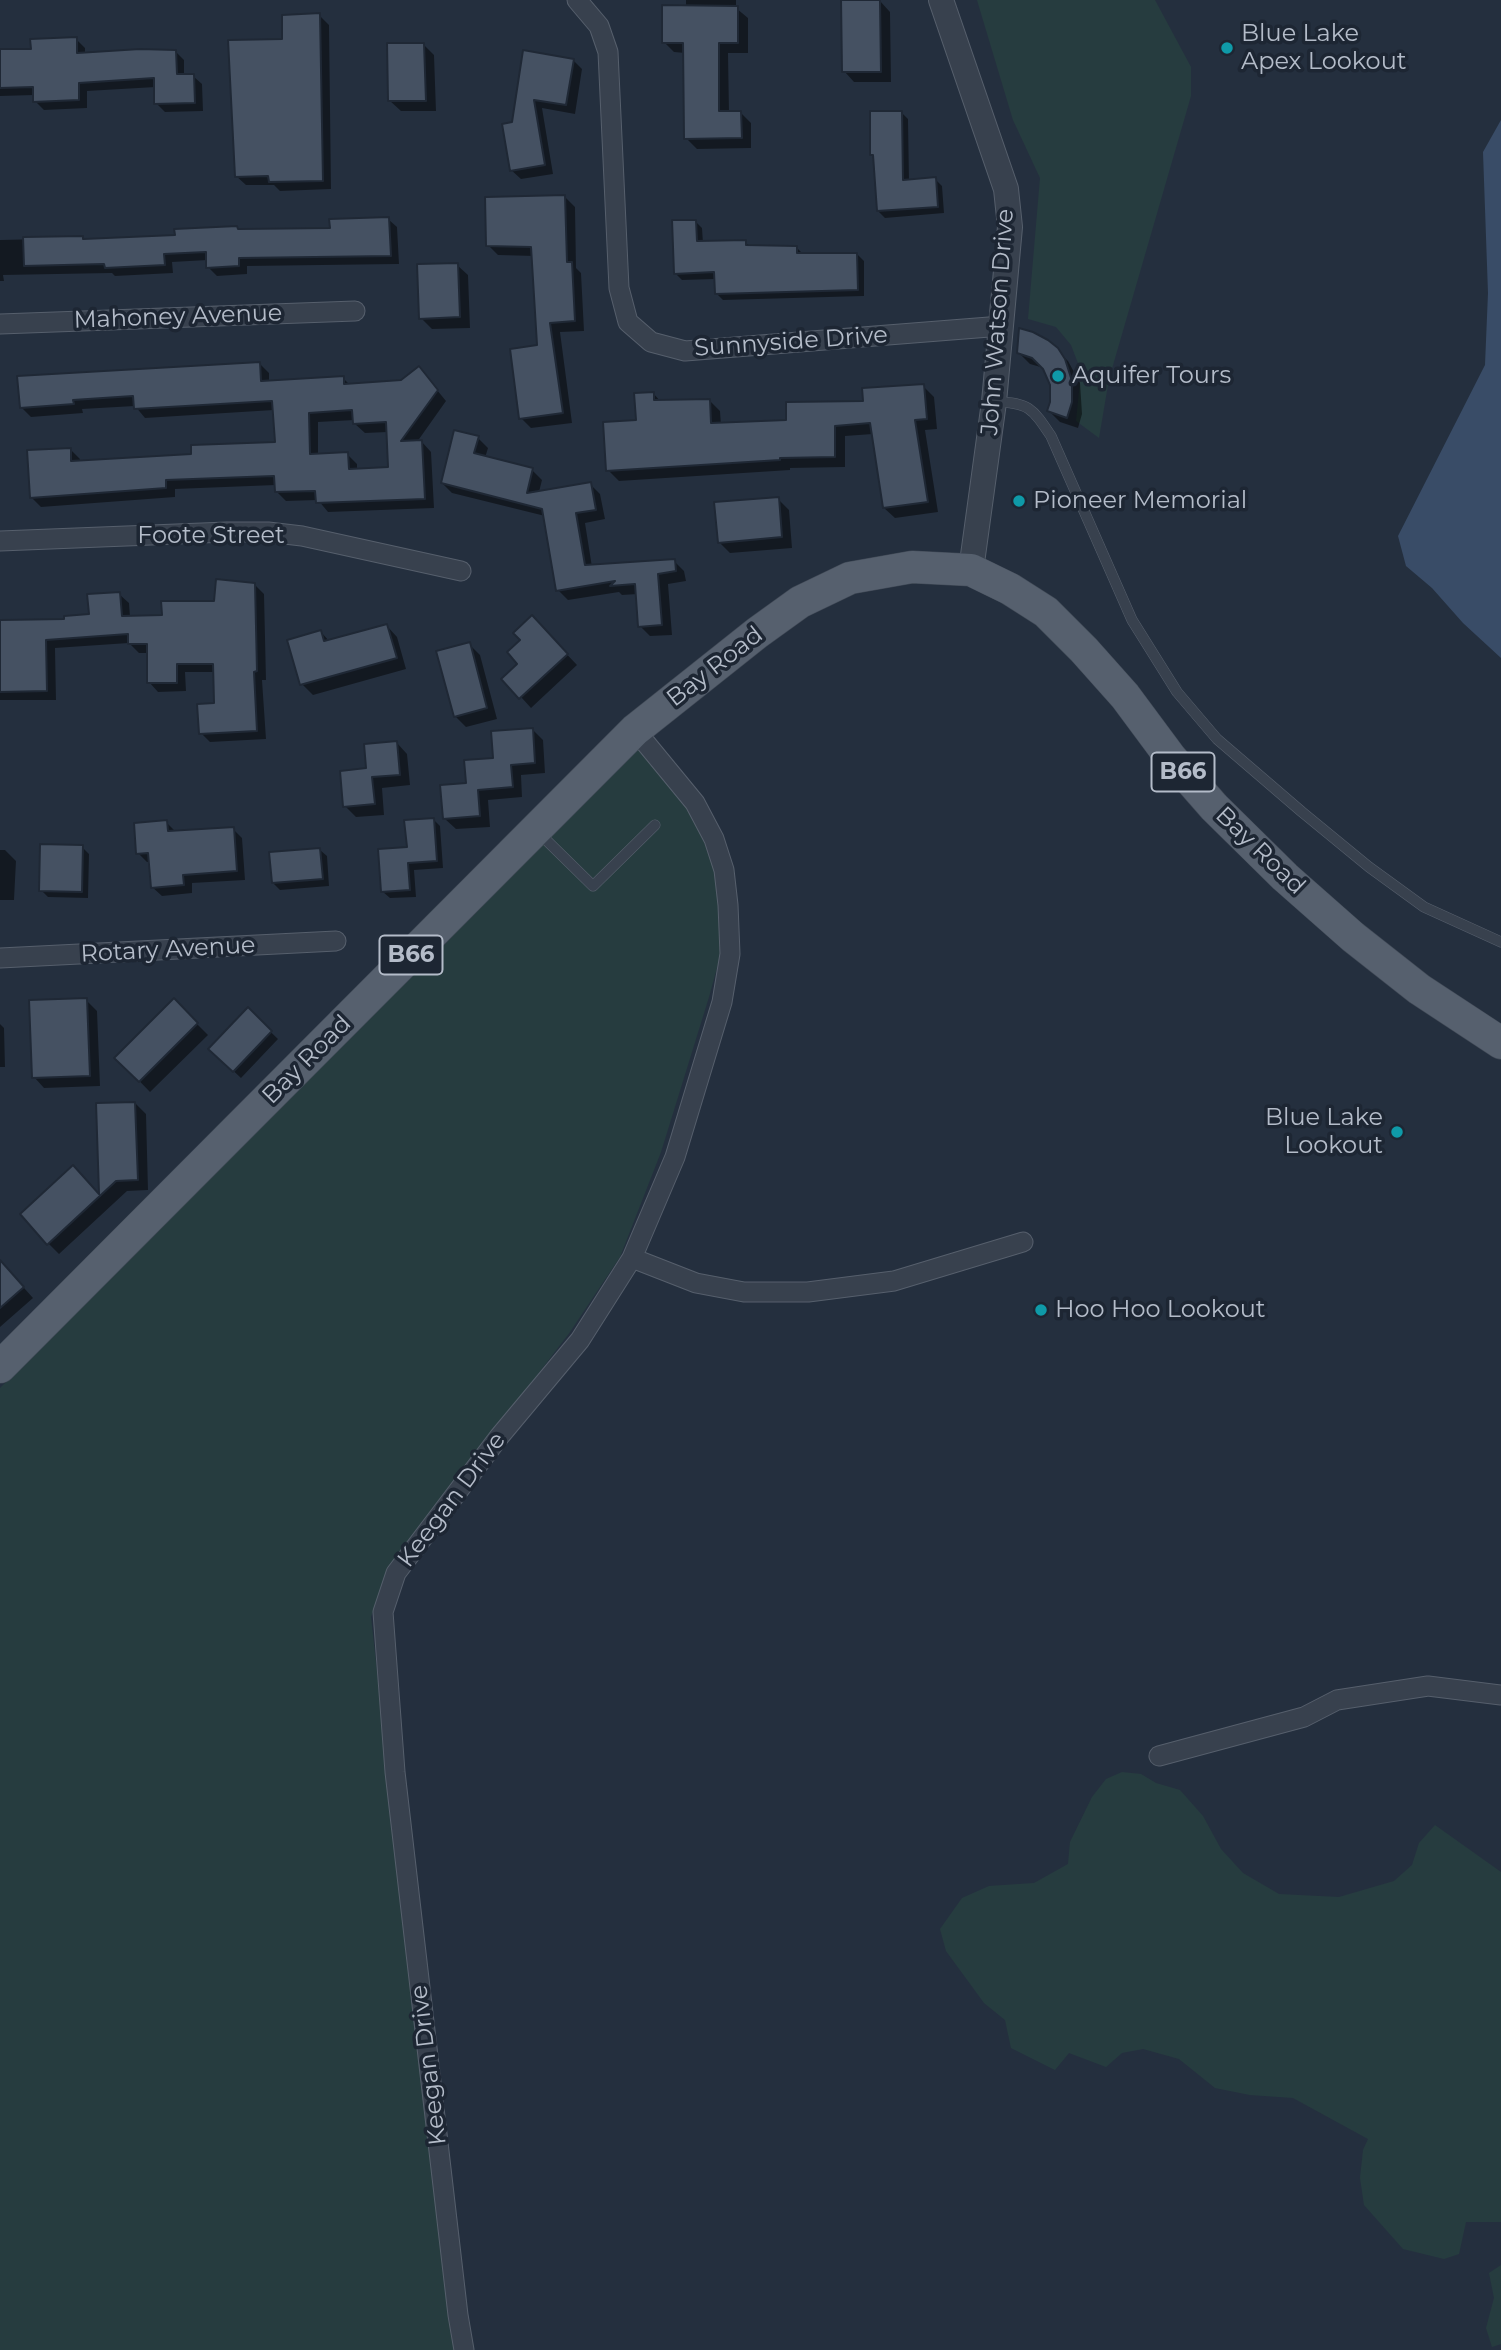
<!DOCTYPE html>
<html>
<head>
<meta charset="utf-8">
<style>
	body { margin:0 }
	canvas { display:block; background:#242f3e }
</style>
</head>
<body>
<canvas width="1501" height="2350"></canvas>
<script>
const ctx = document.querySelector('canvas').getContext('2d');
ctx.lineJoin = 'round';
function paint(path, color) {
  ctx.fillStyle = color;
  ctx.fill(path, 'evenodd');
}
function strokePath(path, color, width, dash) {
  ctx.strokeStyle = color;
  ctx.lineWidth = width;
  ctx.lineCap = dash ? 'butt' : 'round';
  ctx.setLineDash(dash || []);
  ctx.stroke(path);
}
function label(font, color, halo, rows, align = 'center') {
  ctx.font = font + ' Montserrat,sans-serif';
  ctx.lineWidth = 7;
  ctx.setLineDash([]);
  ctx.textBaseline = 'middle';
  ctx.strokeStyle = halo;
  ctx.fillStyle = color;
  for (const [text, x, y, turn = 0] of rows) {
    ctx.save();
    ctx.translate(x, y);
    ctx.rotate((+turn || 0) * Math.PI / 180);
    ctx.textAlign = isNaN(turn) ? turn : align;
    if (halo) ctx.strokeText(text, 0, 0);
    ctx.fillText(text, 0, 0);
    ctx.restore();
  }
}
const green = new Path2D(`
	M 977,0 L 1155,0 L 1191,67 L 1191,96 L 1109,379 L 1099,438 L 1076,421 L 1081,371 L 1071,345 L 1056,327 L 1028,319 L 1040,178 L 1013,120 Z
	M 637,748 L 688,807 L 713,862 L 719,906 L 720,957 L 709,997 L 661,1152 L 620,1257 L 570,1332 L 387,1572 L 371,1617 L 447,2306 L 455,2350 L 0,2350 L 0,1388 Z
	M 1122,1772 L 1141,1774 L 1156,1783 L 1180,1790 L 1203,1816 L 1221,1849 L 1243,1873 L 1279,1894 L 1339,1897 L 1394,1881 L 1412,1865 L 1419,1843 L 1435,1825 L 1501,1872 L 1501,2222 L 1466,2222 L 1459,2254 L 1444,2259 L 1403,2249 L 1364,2205 L 1360,2178 L 1363,2150 L 1368,2139 L 1293,2098 L 1250,2095 L 1215,2088 L 1179,2059 L 1143,2049 L 1122,2053 L 1106,2067 L 1069,2053 L 1055,2070 L 1011,2048 L 1005,2020 L 984,2003 L 946,1951 L 940,1929 L 962,1898 L 989,1886 L 1034,1883 L 1068,1864 L 1070,1842 L 1092,1797 L 1106,1779 Z
	M 1501,2265 L 1501,2344 L 1492,2347 L 1486,2328 L 1494,2298 L 1489,2273 Z`);
const water = new Path2D(`
	M 1501,120 L 1501,658 L 1463,623 L 1432,588 L 1406,566 L 1398,536 L 1485,365 L 1488,293 L 1483,152 Z`);
const shadow = new Path2D(`
	M 686,0 L 736,0 L 736,8 L 748,18 L 748,53 L 728,53 L 729,112 L 740,112 L 751,123 L 751,148 L 697,149 L 686,138 L 685,53 L 674,52 L 664,42 L 686,7 Z
	M 880,1 L 890,12 L 891,82 L 854,82 L 844,71 Z
	M 319,15 L 329,25 L 331,189 L 280,191 L 274,185 L 246,185 L 236,176 L 284,41 Z
	M 76,39 L 85,48 L 85,54 L 175,51 L 184,60 L 184,76 L 193,76 L 202,84 L 203,111 L 165,112 L 156,103 L 156,87 L 87,91 L 87,108 L 44,110 L 35,101 L 35,95 L 0,96 L 0,52 L 33,50 Z
	M 423,44 L 434,55 L 436,111 L 401,111 L 390,101 Z
	M 524,52 L 573,60 L 582,69 L 575,114 L 542,108 L 553,174 L 521,179 L 511,170 L 514,123 Z
	M 901,112 L 908,119 L 909,181 L 935,179 L 942,186 L 944,213 L 885,218 L 878,211 L 875,157 L 872,154 Z
	M 565,197 L 575,207 L 576,268 L 581,273 L 584,331 L 560,332 L 572,423 L 531,428 L 521,418 L 538,347 L 534,256 L 498,255 L 488,245 Z
	M 388,219 L 397,227 L 399,264 L 247,266 L 247,274 L 217,276 L 208,267 L 208,260 L 172,262 L 173,273 L 115,276 L 112,273 L 3,275 L 4,281 L 0,281 L 0,240 L 82,238 L 85,241 L 177,237 L 237,228 L 240,231 L 331,229 Z
	M 695,221 L 702,228 L 703,243 L 745,242 L 751,247 L 796,247 L 804,255 L 857,254 L 864,261 L 864,296 L 723,300 L 716,293 L 716,279 L 682,280 L 675,273 Z
	M 457,265 L 468,275 L 470,328 L 432,329 L 421,318 Z
	M 1057,350 L 1068,361 L 1080,383 L 1082,414 L 1078,428 L 1060,422 L 1049,411 L 1052,402 L 1051,385 L 1044,368 L 1030,364 L 1019,353 Z
	M 259,363 L 269,373 L 269,383 L 343,378 L 350,385 L 402,382 L 419,368 L 446,401 L 417,442 L 422,442 L 431,452 L 434,508 L 328,512 L 318,500 L 286,501 L 276,491 L 276,485 L 175,489 L 175,497 L 41,507 L 31,497 L 70,449 L 80,459 L 80,462 L 193,456 L 276,444 L 274,410 L 145,418 L 135,406 L 82,409 L 83,413 L 31,417 L 21,407 ZM 355,420 L 355,424 L 365,433 L 388,432 L 390,469 L 357,471 L 357,464 L 347,454 L 318,455 L 318,422 Z
	M 923,386 L 934,397 L 937,429 L 925,430 L 938,512 L 895,518 L 884,508 L 873,434 L 845,436 L 845,467 L 790,468 L 790,470 L 619,481 L 608,470 L 653,393 L 661,402 L 710,401 L 720,411 L 721,425 L 788,422 Z
	M 478,438 L 488,448 L 485,458 L 532,470 L 542,480 L 539,492 L 590,484 L 600,494 L 605,519 L 585,523 L 592,567 L 674,561 L 684,571 L 686,581 L 668,584 L 672,635 L 650,636 L 640,626 L 638,594 L 622,595 L 619,592 L 568,600 L 558,590 L 545,516 L 452,493 L 442,483 Z
	M 778,499 L 789,510 L 792,548 L 730,553 L 719,542 Z
	M 255,585 L 264,594 L 266,680 L 262,680 L 266,739 L 210,742 L 201,733 L 216,705 L 215,672 L 185,672 L 186,691 L 158,692 L 149,682 L 149,653 L 139,653 L 129,643 L 55,648 L 56,700 L 0,700 L 0,622 L 66,621 L 91,616 L 119,594 L 129,603 L 130,617 L 163,617 L 216,603 Z
	M 387,626 L 397,637 L 406,669 L 313,695 L 302,684 L 321,632 L 330,642 Z
	M 542,628 L 577,665 L 531,708 L 521,697 Z
	M 469,644 L 480,655 L 497,719 L 466,727 L 455,716 Z
	M 532,729 L 543,740 L 545,773 L 521,775 L 522,797 L 488,800 L 490,827 L 456,829 L 445,819 L 468,785 Z
	M 397,743 L 407,754 L 410,785 L 382,788 L 384,815 L 356,817 L 345,806 L 368,770 Z
	M 433,819 L 440,826 L 443,868 L 414,870 L 416,897 L 390,898 L 383,892 L 409,848 Z
	M 166,822 L 175,831 L 233,829 L 242,838 L 245,880 L 192,883 L 192,893 L 162,896 L 152,887 L 150,862 L 147,862 L 138,853 Z
	M 82,847 L 89,854 L 88,898 L 48,897 L 41,890 Z
	M 0,850 L 5,850 L 16,861 L 14,900 L 0,900 Z
	M 320,850 L 327,856 L 329,886 L 280,890 L 273,883 Z
	M 86,1000 L 97,1011 L 100,1086 L 44,1088 L 34,1077 Z
	M 174,1001 L 208,1035 L 150,1092 L 117,1058 Z
	M 248,1010 L 278,1039 L 241,1078 L 210,1049 Z
	M 0,1024 L 4,1028 L 5,1067 L 0,1067 Z
	M 135,1103 L 146,1114 L 148,1190 L 127,1191 L 59,1254 L 48,1243 L 84,1178 L 101,1197 L 98,1105 Z
	M 0,1261 L 33,1298 L 0,1327 Z`);
const building = new Path2D(`
	M 841,0 L 880,0 L 881,72 L 842,72 Z
	M 662,5 L 738,6 L 738,43 L 719,43 L 719,111 L 741,111 L 742,138 L 684,139 L 683,43 L 662,43 Z
	M 320,13 L 323,181 L 269,182 L 268,176 L 235,177 L 228,40 L 282,39 L 282,15 Z
	M 77,37 L 77,53 L 140,49 L 176,50 L 177,74 L 194,74 L 195,103 L 154,104 L 154,78 L 79,83 L 79,100 L 33,102 L 33,87 L 0,88 L 0,49 L 31,49 L 30,39 Z
	M 387,43 L 424,43 L 426,101 L 388,101 Z
	M 523,50 L 574,59 L 566,105 L 534,100 L 545,165 L 510,171 L 502,124 L 512,122 Z
	M 870,111 L 902,111 L 903,180 L 936,177 L 938,207 L 877,211 L 873,155 L 870,155 Z
	M 565,195 L 567,262 L 572,262 L 575,321 L 550,323 L 563,413 L 519,419 L 510,349 L 537,345 L 531,247 L 486,246 L 485,197 Z
	M 389,217 L 391,256 L 239,258 L 239,266 L 206,268 L 206,252 L 164,254 L 165,265 L 105,268 L 104,264 L 24,266 L 23,237 L 83,236 L 83,239 L 175,235 L 174,229 L 237,226 L 238,229 L 330,228 L 329,219 Z
	M 672,220 L 696,220 L 697,241 L 746,240 L 746,245 L 797,246 L 797,253 L 857,253 L 858,290 L 715,294 L 714,272 L 674,274 Z
	M 458,263 L 460,317 L 419,319 L 417,264 Z
	M 1019,328 L 1033,332 L 1048,340 L 1058,348 L 1065,359 L 1072,381 L 1072,402 L 1067,418 L 1047,411 L 1050,402 L 1050,385 L 1043,369 L 1032,358 L 1017,353 Z
	M 260,362 L 261,381 L 344,376 L 344,384 L 401,380 L 419,366 L 438,390 L 401,441 L 422,440 L 425,499 L 316,503 L 315,491 L 275,492 L 274,476 L 166,480 L 166,488 L 30,498 L 27,450 L 71,448 L 71,461 L 191,454 L 191,445 L 275,442 L 272,401 L 134,409 L 133,396 L 73,400 L 74,404 L 20,408 L 17,376 ZM 352,410 L 353,424 L 386,422 L 388,467 L 349,469 L 348,452 L 310,454 L 309,413 Z
	M 924,384 L 927,419 L 915,420 L 928,502 L 883,508 L 870,423 L 835,426 L 835,457 L 780,458 L 780,460 L 606,471 L 603,422 L 636,420 L 634,393 L 654,392 L 654,400 L 710,399 L 711,423 L 786,420 L 786,402 L 863,401 L 862,388 Z
	M 454,430 L 479,436 L 474,453 L 533,468 L 527,493 L 591,482 L 596,510 L 576,513 L 585,565 L 675,559 L 676,571 L 658,574 L 662,625 L 638,627 L 635,584 L 610,586 L 615,581 L 556,591 L 542,509 L 441,483 Z
	M 779,497 L 782,537 L 718,543 L 714,502 Z
	M 216,579 L 255,583 L 257,671 L 254,672 L 257,731 L 199,734 L 197,704 L 214,703 L 213,664 L 177,664 L 177,683 L 147,683 L 147,644 L 128,644 L 128,634 L 46,640 L 47,691 L 0,692 L 0,620 L 64,619 L 64,616 L 89,614 L 87,594 L 120,592 L 122,616 L 162,615 L 161,601 L 214,601 Z
	M 532,615 L 568,654 L 519,699 L 501,679 L 517,664 L 507,652 L 520,640 L 513,633 Z
	M 387,624 L 397,658 L 300,685 L 287,640 L 321,630 L 324,641 Z
	M 470,642 L 487,708 L 454,717 L 436,651 Z
	M 533,728 L 535,763 L 511,765 L 513,787 L 478,790 L 480,816 L 443,819 L 440,785 L 466,783 L 464,760 L 493,758 L 491,731 Z
	M 397,741 L 400,775 L 372,777 L 375,804 L 343,807 L 340,771 L 366,768 L 364,744 Z
	M 434,818 L 437,861 L 408,863 L 410,890 L 381,892 L 378,849 L 407,847 L 404,820 Z
	M 167,820 L 168,831 L 234,827 L 237,871 L 183,875 L 184,885 L 151,888 L 148,853 L 136,854 L 134,823 Z
	M 40,844 L 83,845 L 82,892 L 39,891 Z
	M 320,848 L 323,879 L 272,883 L 269,852 Z
	M 87,998 L 90,1076 L 32,1078 L 29,1000 Z
	M 174,998 L 198,1023 L 139,1082 L 114,1058 Z
	M 248,1007 L 272,1031 L 233,1072 L 208,1049 Z
	M 135,1102 L 138,1180 L 116,1181 L 47,1245 L 20,1214 L 73,1165 L 99,1194 L 96,1103 Z
	M 0,1260 L 24,1287 L 0,1308 Z`);
const service = new Path2D(`
	M 995,402 C 1029,402 1033,409 1051,436 L 1132,620 L 1177,692 L 1217,739 L 1302,812 L 1369,867 L 1424,907 L 1501,942
	M 539,833 L 593,886 L 655,825`);
const minor = new Path2D(`
	M 577,0 L 599,26 L 608,52 L 619,288 L 628,322 L 651,342 L 685,351 L 1002,326
	M 0,324 L 355,311
	M 0,541 L 227,532 L 268,532 L 302,536 L 461,571
	M 0,958 L 336,941
	M 632,1258 L 696,1283 L 744,1292 L 808,1292 L 894,1281 L 1023,1242
	M 1159,1756 L 1304,1717 L 1337,1700 L 1428,1686 L 1501,1695
	M 464,2350 L 458,2315 L 395,1772 L 383,1612 L 396,1573 L 499,1437 L 580,1340 L 632,1258 L 675,1157 L 722,1002 L 730,954 L 728,905 L 724,870 L 714,839 L 695,803 L 635,730`);
const tertiary = new Path2D(`
	M 941,0 L 1006,189 L 1010,227 L 994,402 L 971,570`);
const primary = new Path2D(`
	M 0,1367 L 635,730 L 757,633 L 800,602 L 850,578 L 912,567 L 971,570 L 1010,589 L 1046,612 L 1084,650 L 1125,696 L 1171,758 L 1214,807 L 1285,877 L 1353,937 L 1419,989 L 1501,1043`);
const markers = [
	[1227,48,7,"#0f9aa8"],
	[1058,376,7,"#0f9aa8"],
	[1019,501,7,"#0f9aa8"],
	[1397,1132,7,"#0f9aa8"],
	[1041,1310,7,"#0f9aa8"]
];
const shields = [
	[1183,772,63],
	[411,955,63]
];
const shieldNames = [
	["B66",1183,772],
	["B66",411,955]
];
const poiNames = [
	["Blue Lake",1241,34],
	["Apex Lookout",1241,62],
	["Aquifer Tours",1072,376],
	["Pioneer Memorial",1033,501],
	["Blue Lake",1383,1118,"right"],
	["Lookout",1383,1146,"right"],
	["Hoo Hoo Lookout",1055,1310]
];
const streetNames = [
	["Mahoney Avenue",178,317,-2],
	["John Watson Drive",998,322,-86],
	["Sunnyside Drive",791,342,-4],
	["Foote Street",211,536],
	["Bay Road",715,667,-38],
	["Bay Road",1260,851,44],
	["Rotary Avenue",168,950,-3],
	["Bay Road",307,1060,-45],
	["Keegan Drive",452,1500,-53],
	["Keegan Drive",429,2065,-97]
];
paint(green, '#263c3f');
paint(water, '#394c67');
paint(shadow, '#0007');
paint(building, '#455162');
strokePath(building, '#1f2835', 2);
strokePath(service, '#565f6c', 11);
strokePath(minor, '#565f6c', 21);
strokePath(tertiary, '#565f6c', 26);
strokePath(primary, '#414a57', 33);
strokePath(service, '#38414e', 10);
strokePath(minor, '#38414e', 19);
strokePath(tertiary, '#38414e', 24);
strokePath(primary, '#56606e', 32);
for (const [x, y, r, color] of markers) {
  const dot = new Path2D();
  dot.arc(x, y, r, 0, 2 * Math.PI);
  ctx.fillStyle = color;
  ctx.fill(dot);
  strokePath(dot, '#1d2633', 2.5);
}
for (const [x, y, w] of shields) {
  const box = new Path2D();
  box.roundRect(x - w / 2, y - 19.5, w, 39, 5);
  ctx.fillStyle = '#1d2633';
  ctx.fill(box);
  strokePath(box, '#b4bcc9', 2);
}
label('bold 23px', '#b4bcc9', null, shieldNames);
label('24px', '#b4bcc9', '#1d2633', poiNames, 'left');
label('24px', '#b4bcc9', '#1d2633', streetNames);
</script>
</body>
</html>
